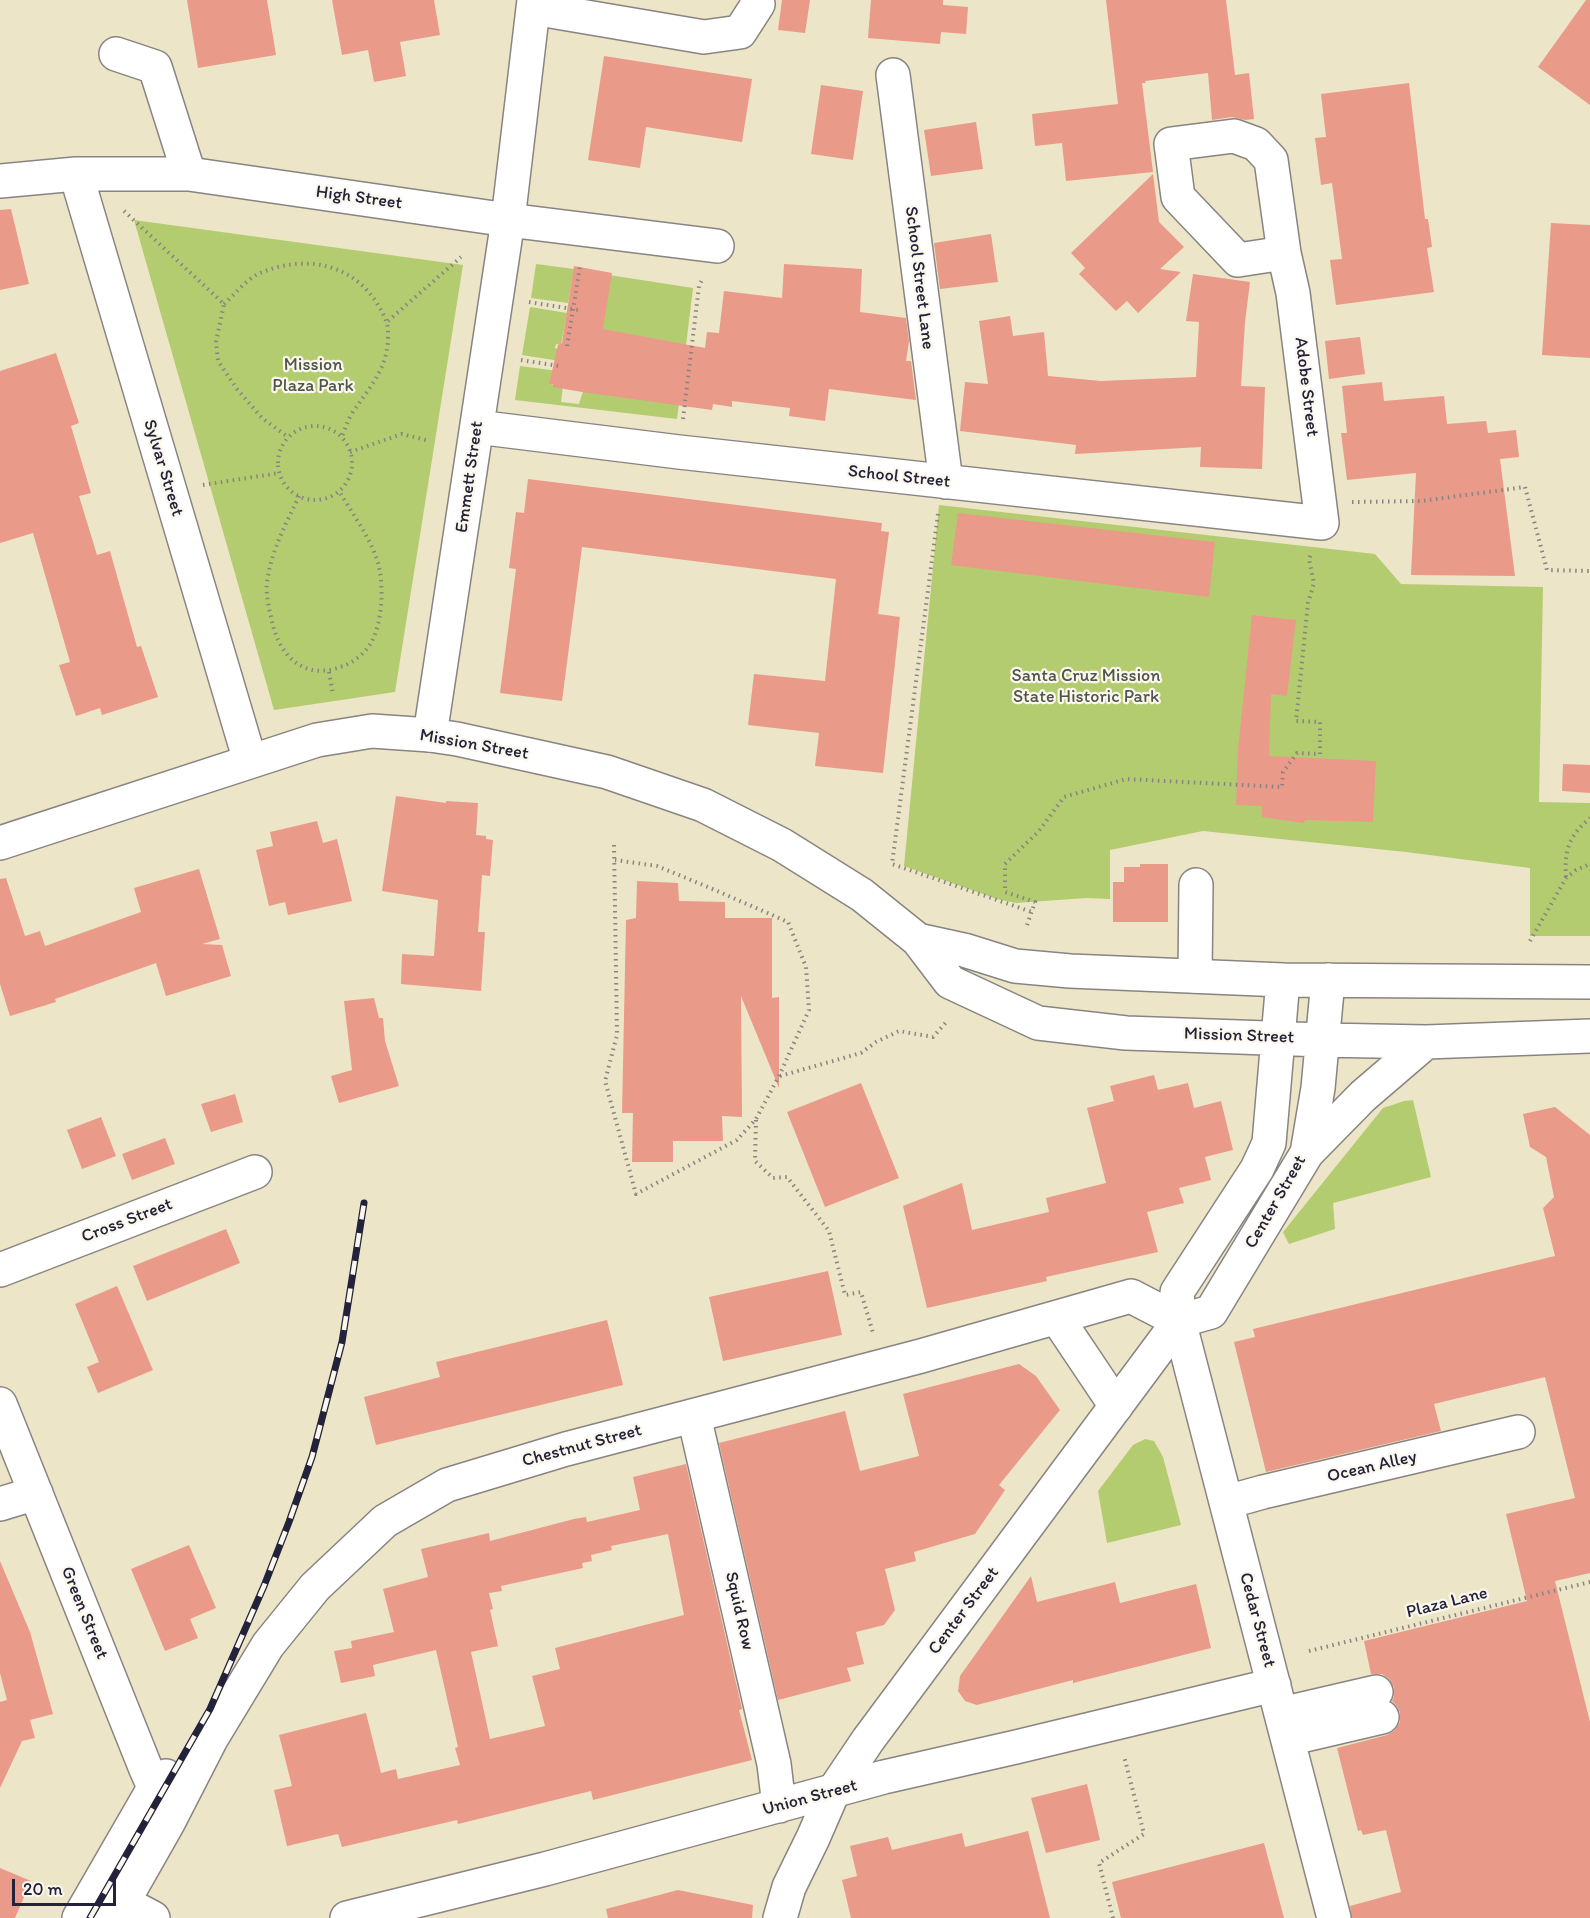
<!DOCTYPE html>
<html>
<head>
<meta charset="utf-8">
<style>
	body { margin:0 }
	#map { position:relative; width:1590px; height:1918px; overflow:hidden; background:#ede5c7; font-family:Itim,sans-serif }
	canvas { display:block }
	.scale { position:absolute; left:12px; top:1879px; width:104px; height:27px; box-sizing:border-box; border:3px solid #22223b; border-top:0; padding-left:8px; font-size:18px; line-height:21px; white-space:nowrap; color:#22223b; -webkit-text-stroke:4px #fbf7ec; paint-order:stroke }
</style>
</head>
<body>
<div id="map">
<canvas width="1590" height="1918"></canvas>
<div class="scale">20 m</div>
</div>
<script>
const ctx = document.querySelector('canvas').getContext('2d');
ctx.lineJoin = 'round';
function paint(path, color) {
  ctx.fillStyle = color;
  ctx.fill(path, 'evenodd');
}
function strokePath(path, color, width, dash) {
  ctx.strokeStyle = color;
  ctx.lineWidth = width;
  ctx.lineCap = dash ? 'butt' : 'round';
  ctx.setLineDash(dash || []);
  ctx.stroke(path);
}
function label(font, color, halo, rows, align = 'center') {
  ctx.font = font + ' Itim,sans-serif';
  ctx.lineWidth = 4.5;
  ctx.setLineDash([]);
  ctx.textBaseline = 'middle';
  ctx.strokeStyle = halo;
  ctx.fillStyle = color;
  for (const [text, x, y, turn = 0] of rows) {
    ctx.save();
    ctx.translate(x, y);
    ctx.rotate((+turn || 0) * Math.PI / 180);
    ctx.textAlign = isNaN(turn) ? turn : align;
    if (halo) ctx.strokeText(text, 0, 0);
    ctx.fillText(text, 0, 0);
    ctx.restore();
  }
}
const green = new Path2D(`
	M 134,220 L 463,265 L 395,692 L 274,710 Z
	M 536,264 L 574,269 L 568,303 L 531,298 Z
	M 609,275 L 693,288 L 677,419 L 515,400 L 520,366 L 558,371 L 550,384 L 563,386 L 561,402 L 579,404 L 596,351 Z
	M 530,307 L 567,313 L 561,345 L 556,344 L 555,348 L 561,350 L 560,361 L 522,355 Z
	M 939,505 L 1375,554 L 1401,584 L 1543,587 L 1539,802 L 1590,803 L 1590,936 L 1530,936 L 1530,868 L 1406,852 L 1203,831 L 1110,850 L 1110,899 L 1086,898 L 1016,903 L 997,899 L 904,866 Z
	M 1413,1100 L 1431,1177 L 1333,1203 L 1335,1229 L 1289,1244 L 1283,1232 L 1383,1108 L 1404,1101 Z
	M 1145,1439 L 1154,1441 L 1163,1457 L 1181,1525 L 1107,1543 L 1098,1491 L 1133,1445 Z`);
const building = new Path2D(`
	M 187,0 L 267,0 L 276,55 L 198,68 Z
	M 332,0 L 434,0 L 440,35 L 400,42 L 406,76 L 374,82 L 368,50 L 342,55 Z
	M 782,0 L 810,0 L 805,33 L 778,30 Z
	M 871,0 L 943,0 L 943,5 L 968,7 L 966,34 L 941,32 L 940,44 L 868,38 Z
	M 1106,0 L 1226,0 L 1235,75 L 1249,73 L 1254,119 L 1245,120 L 1232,117 L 1212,120 L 1208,73 L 1145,81 L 1146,83 L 1142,83 L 1153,172 L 1066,181 L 1062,143 L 1035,146 L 1032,114 L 1118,104 Z
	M 1586,0 L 1590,0 L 1590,105 L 1538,67 Z
	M 604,56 L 752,79 L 742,142 L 646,127 L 640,168 L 588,160 Z
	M 1409,83 L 1425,219 L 1428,219 L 1432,247 L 1427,248 L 1434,292 L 1336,305 L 1330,260 L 1342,259 L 1332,183 L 1321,185 L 1315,138 L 1326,137 L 1321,94 Z
	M 821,85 L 863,91 L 853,160 L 811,154 Z
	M 976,122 L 983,169 L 931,176 L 924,130 Z
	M 1153,174 L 1159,222 L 1184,247 L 1160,269 L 1181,272 L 1138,313 L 1127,301 L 1116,311 L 1079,274 L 1085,268 L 1071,253 Z
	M 11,209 L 29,284 L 0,290 L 0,210 Z
	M 1551,223 L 1590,225 L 1590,358 L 1542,355 Z
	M 991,234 L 998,282 L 940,289 L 934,243 Z
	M 784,264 L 862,269 L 860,312 L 906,318 L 909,341 L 906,361 L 911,361 L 916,400 L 829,389 L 825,421 L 789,416 L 790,408 L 732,401 L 732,407 L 713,404 L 712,410 L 582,392 L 553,387 L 553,384 L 549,384 L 558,345 L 562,343 L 574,266 L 612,273 L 603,329 L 705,348 L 707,332 L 719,333 L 724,291 L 782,298 Z
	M 1193,274 L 1250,282 L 1245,322 L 1241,386 L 1265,387 L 1262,469 L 1200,467 L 1201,447 L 1075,454 L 1076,445 L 960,431 L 965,382 L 988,384 L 979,321 L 1010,316 L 1013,336 L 1044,332 L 1048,376 L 1101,381 L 1196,377 L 1199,322 L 1186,321 Z
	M 1360,337 L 1365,374 L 1329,379 L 1325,341 Z
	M 56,353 L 79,423 L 71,426 L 91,493 L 79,496 L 97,555 L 110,551 L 137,647 L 141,646 L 158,697 L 102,715 L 100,708 L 76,716 L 59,665 L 70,662 L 33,533 L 0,543 L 0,371 Z
	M 1382,382 L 1384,401 L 1444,396 L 1447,424 L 1486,421 L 1488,433 L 1516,430 L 1519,457 L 1500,459 L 1515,576 L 1411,575 L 1416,473 L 1347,480 L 1341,433 L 1347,433 L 1342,386 Z
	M 528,479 L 882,523 L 881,531 L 889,532 L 878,614 L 900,617 L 883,773 L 815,766 L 819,733 L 748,725 L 754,674 L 825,681 L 836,579 L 582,547 L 562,701 L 500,693 L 516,569 L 509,568 L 516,512 L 524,513 Z
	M 958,513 L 1215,542 L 1209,597 L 951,565 Z
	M 1252,615 L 1296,620 L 1287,696 L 1271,694 L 1269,756 L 1376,761 L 1373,822 L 1306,820 L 1303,823 L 1262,817 L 1262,806 L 1236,805 L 1238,749 Z
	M 1563,764 L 1590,765 L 1590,793 L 1562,791 Z
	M 396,796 L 446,803 L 446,801 L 478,803 L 476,835 L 486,836 L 486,839 L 493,840 L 490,876 L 482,875 L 478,932 L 485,932 L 481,991 L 401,984 L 402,954 L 434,956 L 438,900 L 382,891 Z
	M 317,821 L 323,843 L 337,839 L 352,901 L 288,915 L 285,902 L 269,906 L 256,850 L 273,846 L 270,832 Z
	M 1140,864 L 1168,864 L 1168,922 L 1113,922 L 1113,882 L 1124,882 L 1124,867 L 1140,867 Z
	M 199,869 L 220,939 L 202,944 L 222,945 L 231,976 L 166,996 L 156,963 L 55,999 L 56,1002 L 10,1016 L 0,984 L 0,879 L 6,878 L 25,936 L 40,931 L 45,946 L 141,912 L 134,888 Z
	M 637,881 L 678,883 L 679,901 L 725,902 L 725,918 L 772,918 L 772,998 L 779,997 L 779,1088 L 741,996 L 742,1117 L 722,1116 L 723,1141 L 673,1141 L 673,1162 L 632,1162 L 633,1113 L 622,1113 L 626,920 L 636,918 Z
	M 374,998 L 379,1018 L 383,1018 L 385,1041 L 399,1086 L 339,1103 L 331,1076 L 352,1070 L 344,1001 Z
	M 1154,1075 L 1158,1090 L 1188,1083 L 1194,1108 L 1221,1101 L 1233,1150 L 1205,1157 L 1211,1180 L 1179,1188 L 1184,1203 L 1147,1212 L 1158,1252 L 1046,1277 L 1047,1281 L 927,1308 L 903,1206 L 962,1183 L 972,1230 L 1049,1212 L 1046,1198 L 1106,1183 L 1087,1108 L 1114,1101 L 1110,1086 Z
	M 861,1083 L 899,1178 L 825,1207 L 787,1112 Z
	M 235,1094 L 243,1122 L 211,1132 L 201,1104 Z
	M 1555,1107 L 1590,1135 L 1590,1573 L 1555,1581 L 1590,1722 L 1590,1918 L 1352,1918 L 1350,1906 L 1401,1892 L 1386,1830 L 1363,1835 L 1361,1830 L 1358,1831 L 1337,1748 L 1387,1735 L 1395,1730 L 1400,1722 L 1400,1712 L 1396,1705 L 1392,1701 L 1394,1697 L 1394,1687 L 1389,1679 L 1382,1674 L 1371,1674 L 1364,1641 L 1527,1601 L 1506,1514 L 1575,1498 L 1545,1377 L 1434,1404 L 1441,1431 L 1266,1472 L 1234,1342 L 1255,1337 L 1253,1329 L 1555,1256 L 1543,1208 L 1554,1197 L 1546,1157 L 1530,1147 L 1523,1114 Z
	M 101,1117 L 116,1156 L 82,1169 L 67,1130 Z
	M 165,1138 L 175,1164 L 132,1180 L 122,1154 Z
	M 226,1229 L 240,1263 L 147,1301 L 133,1266 Z
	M 828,1271 L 842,1335 L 723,1361 L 709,1297 Z
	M 117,1286 L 153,1370 L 98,1393 L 87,1367 L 99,1362 L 75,1304 Z
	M 607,1320 L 623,1385 L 376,1445 L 364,1397 L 440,1377 L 436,1362 Z
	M 1019,1364 L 1036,1376 L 1060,1410 L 999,1485 L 1005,1490 L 975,1534 L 914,1552 L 916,1561 L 885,1569 L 895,1610 L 884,1625 L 856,1632 L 864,1664 L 847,1668 L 851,1681 L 778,1700 L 719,1443 L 845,1411 L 860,1471 L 919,1456 L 903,1394 Z
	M 686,1464 L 742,1709 L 739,1710 L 752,1760 L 593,1800 L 591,1791 L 458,1824 L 457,1820 L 342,1847 L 338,1834 L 287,1846 L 274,1790 L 292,1786 L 279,1735 L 366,1713 L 381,1773 L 396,1769 L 398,1779 L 460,1765 L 455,1748 L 458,1747 L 436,1650 L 373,1665 L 375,1676 L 341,1683 L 334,1651 L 352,1648 L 351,1641 L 394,1632 L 383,1589 L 428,1577 L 421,1549 L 489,1533 L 490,1541 L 574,1519 L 586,1517 L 587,1522 L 640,1510 L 633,1477 ZM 668,1534 L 684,1615 L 555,1648 L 560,1669 L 532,1676 L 545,1726 L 490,1739 L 471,1652 L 498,1646 L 490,1610 L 493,1609 L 489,1593 L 502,1591 L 501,1586 L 583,1568 L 582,1563 L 592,1561 L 591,1555 L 612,1550 L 611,1546 Z
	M 189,1545 L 216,1608 L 190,1619 L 198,1638 L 165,1651 L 131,1569 Z
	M 0,1561 L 30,1632 L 53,1714 L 30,1720 L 35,1738 L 22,1741 L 0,1788 L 0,1702 L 7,1700 L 0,1673 Z
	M 1031,1576 L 1037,1602 L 1115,1582 L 1120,1603 L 1196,1584 L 1211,1648 L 1073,1683 L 1073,1680 L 977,1705 L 965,1701 L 958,1691 L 960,1676 Z
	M 1087,1784 L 1100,1840 L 1046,1853 L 1031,1798 Z
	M 1028,1831 L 1050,1918 L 851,1918 L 842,1880 L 857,1876 L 850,1846 L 888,1837 L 892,1850 L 962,1833 L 965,1847 Z
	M 1264,1843 L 1284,1918 L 1121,1918 L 1112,1882 Z
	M 0,1868 L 31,1881 L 15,1918 L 0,1918 Z
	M 678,1890 L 753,1905 L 752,1918 L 608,1918 L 606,1909 Z`);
const path = new Path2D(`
	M 124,211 L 224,304 L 216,342 L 218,361 L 237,389 L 262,418 L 288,437
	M 529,302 L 578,310
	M 224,304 C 234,295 246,280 258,274 C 303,254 352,262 378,305 C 385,317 389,324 388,339 C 387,371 367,390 351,415 C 347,422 345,429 342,436
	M 388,321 L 461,257
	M 567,346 L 580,267
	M 521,360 L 559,366
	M 683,419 L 699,286 L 703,278
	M278 463a37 37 0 1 1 74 0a37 37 0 1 1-74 0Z
	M 350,452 L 402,434 L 430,441
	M 203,485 L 279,473
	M 299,496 C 287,522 273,547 268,576 C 265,589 268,605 271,617 C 278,655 303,682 343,666 C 353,663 366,652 371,643 C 382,622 384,591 379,567 C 374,543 352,513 339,491
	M 1352,502 L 1421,501 L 1525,487 L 1547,570 L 1590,571
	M 938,514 L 892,864 L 1032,912
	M 329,672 L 333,695
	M 614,845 L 617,1035 L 605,1081 L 636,1194 L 737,1140 L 756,1119 L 779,1076 L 809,1010 L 806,967 L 788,922 L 708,887 L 657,866 L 615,860
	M 1566,877 C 1564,850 1569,836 1590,818
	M 1027,925 L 1035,902 L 1005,892 L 1005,864 L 1038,832 L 1064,797 L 1126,779 L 1282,787 L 1283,772 L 1297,753 L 1320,754 L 1320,722 L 1296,721 L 1308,603 L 1314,583 L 1309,559 L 1311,554
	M 1530,941 L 1566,878 L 1576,870 L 1590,864
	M 780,1076 L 861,1053 L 876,1042 L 899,1031 L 933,1037 L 948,1020
	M 756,1120 L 755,1161 L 773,1178 L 787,1177 L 829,1231 L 845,1295 L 861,1292 L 873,1333
	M 1309,1651 L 1590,1582
	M 1113,1918 L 1099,1863 L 1144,1834 L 1124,1756`);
const minor = new Path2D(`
	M 533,8 L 704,37 L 740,32 L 758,4 L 757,0
	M 116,54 L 155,67 L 189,174
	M 893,75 L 946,482
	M 76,174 L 250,761
	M 0,181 L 76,174 L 189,174 L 508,220 L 717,246
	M 477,427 L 679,452 L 1322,523 L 1293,293 L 1284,253 L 1271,160 L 1256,144 L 1234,136 L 1171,144 L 1178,197 L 1238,260 L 1284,253
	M 430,735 L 508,220 L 534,0
	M 1195,976 L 1196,885
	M 0,1270 L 255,1172
	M 1057,1318 L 1116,1406
	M 0,1404 L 146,1769 L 169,1821
	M 694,1416 L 774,1764 L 779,1806
	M 1227,1502 L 1263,1492 L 1518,1432
	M 0,1504 L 36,1493
	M 1281,1714 L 1376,1692
	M 1288,1739 L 1382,1717
	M 104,1892 L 153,1918
	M 79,1918 L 154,1788 L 166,1776
	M 114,1918 L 169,1821 L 211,1739 L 268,1645 L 315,1587 L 385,1521 L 447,1485 L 566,1449 L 921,1356 L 1131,1296 L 1179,1321 L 1334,1918
	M 347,1918 L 545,1869 L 884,1777 L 1016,1747 L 1274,1685`);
const major = new Path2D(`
	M 0,843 L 317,740 L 372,731 L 430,735 L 457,739 L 607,772 L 703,805 L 782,845 L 862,895 L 918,940 L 950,982 L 1038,1023 L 1126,1033 L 1323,1040 L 1426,1042 L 1590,1036
	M 918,940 L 964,950 L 1015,966 L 1070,971 L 1283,980 L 1590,982
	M 1307,1153 L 1363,1096 L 1426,1042
	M 1179,1321 L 1177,1292 L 1257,1169 L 1269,1143 L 1283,980
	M 780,1918 L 789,1887 L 813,1838 L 833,1792 L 868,1740 L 1179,1321 L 1211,1312 L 1307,1153 L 1318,1088 L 1328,980`);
const rail = new Path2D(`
	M 90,1918 L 210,1709 L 264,1586 L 289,1522 L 312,1457 L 342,1342 L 364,1203`);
const streetNames = [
	["High Street",359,198,8],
	["School Street Lane",919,278,83],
	["Adobe Street",1306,387,83],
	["Sylvar Street",163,468,73],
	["Emmett Street",470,477,-82],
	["School Street",899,477,6],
	["Mission Street",474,745,10],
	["Mission Street",1239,1036,2],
	["Center Street",1276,1202,-60],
	["Cross Street",127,1221,-21],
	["Chestnut Street",582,1446,-15],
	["Ocean Alley",1372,1467,-13],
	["Plaza Lane",1447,1603,-14],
	["Squid Row",739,1611,77],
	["Center Street",964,1611,-53],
	["Green Street",84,1613,68],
	["Cedar Street",1257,1620,75],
	["Union Street",810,1798,-15]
];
const parkNames = [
	["Mission",313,365],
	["Plaza Park",313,386],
	["Santa Cruz Mission",1086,676],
	["State Historic Park",1086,697]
];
paint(green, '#b4cc70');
paint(building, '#ea9a89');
strokePath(minor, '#888481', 36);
strokePath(major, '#888481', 36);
strokePath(path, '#888481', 4, [1.5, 4.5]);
strokePath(minor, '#fff', 33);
strokePath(major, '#fff', 33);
strokePath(rail, '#22223b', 7);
strokePath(rail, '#fbf7ec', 4.5, [14]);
label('18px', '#22223b', '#fbf7ec', streetNames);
label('18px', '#4e554b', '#fbf7ec', parkNames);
</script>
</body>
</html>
